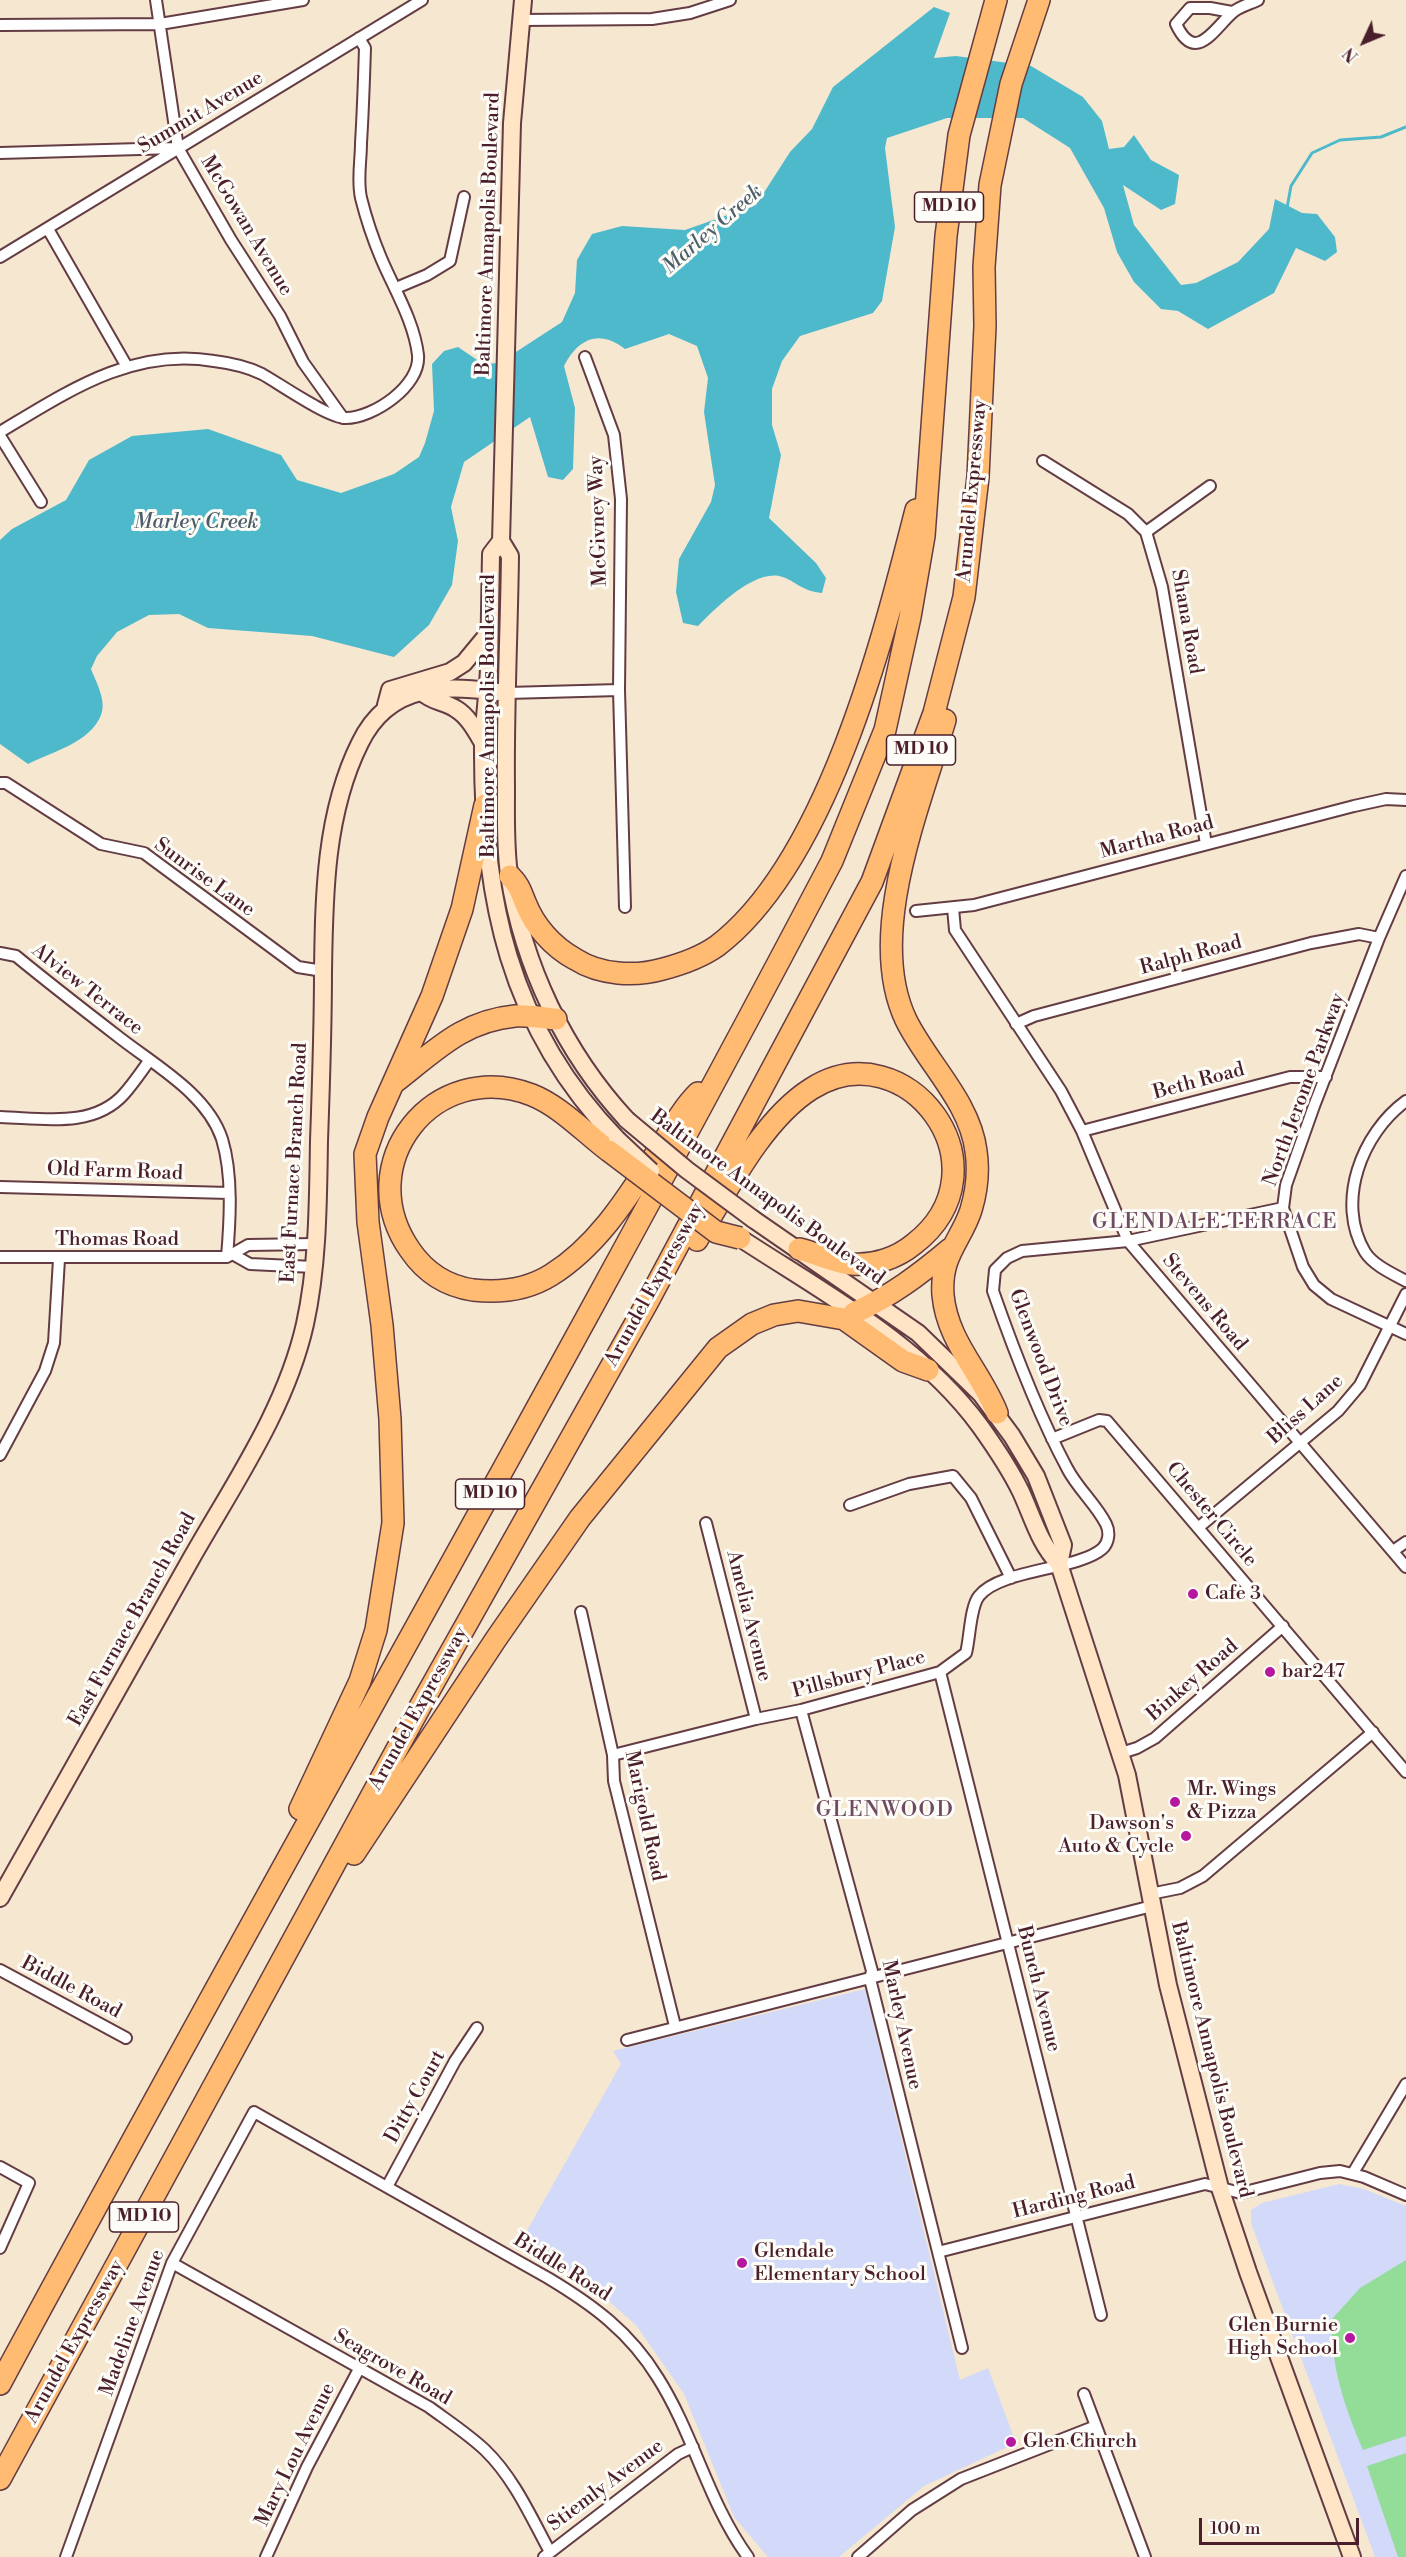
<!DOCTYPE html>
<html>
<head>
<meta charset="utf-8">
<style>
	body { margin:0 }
	#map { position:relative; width:1406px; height:2557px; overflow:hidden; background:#f6e7d1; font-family:"Libre Bodoni",serif }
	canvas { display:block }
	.north { position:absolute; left:1334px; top:12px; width:60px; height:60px; -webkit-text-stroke:4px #fdfcf7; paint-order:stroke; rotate:226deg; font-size:16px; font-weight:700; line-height:24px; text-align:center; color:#4a1f2b }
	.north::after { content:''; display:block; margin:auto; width:21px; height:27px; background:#4a1f2b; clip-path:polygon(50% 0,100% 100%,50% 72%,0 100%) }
	.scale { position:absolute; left:1199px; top:2518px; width:160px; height:27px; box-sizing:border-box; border:3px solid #4a1f2b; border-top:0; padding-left:8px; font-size:18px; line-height:21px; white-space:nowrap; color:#4a1f2b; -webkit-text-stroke:4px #fdfcf7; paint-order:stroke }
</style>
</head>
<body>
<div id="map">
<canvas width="1406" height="2557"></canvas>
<div class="north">N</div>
<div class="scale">100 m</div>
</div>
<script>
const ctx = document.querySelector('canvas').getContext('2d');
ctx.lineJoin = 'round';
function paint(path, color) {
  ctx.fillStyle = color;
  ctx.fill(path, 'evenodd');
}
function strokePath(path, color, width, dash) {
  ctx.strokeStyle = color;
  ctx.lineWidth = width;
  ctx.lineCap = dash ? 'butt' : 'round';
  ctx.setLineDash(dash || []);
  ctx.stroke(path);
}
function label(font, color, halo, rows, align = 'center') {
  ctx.font = font + ' "Libre Bodoni",serif';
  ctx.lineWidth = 6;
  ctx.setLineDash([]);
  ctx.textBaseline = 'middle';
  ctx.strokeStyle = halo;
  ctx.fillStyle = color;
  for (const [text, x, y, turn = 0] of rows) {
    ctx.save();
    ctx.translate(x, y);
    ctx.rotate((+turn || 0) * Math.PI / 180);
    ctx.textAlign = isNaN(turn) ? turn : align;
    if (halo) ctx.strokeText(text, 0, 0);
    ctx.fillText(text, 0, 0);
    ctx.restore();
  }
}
const built = new Path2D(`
	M 865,1989 L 960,2380 L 988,2368 L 1016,2443 L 924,2486 L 839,2557 L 768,2557 L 734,2517 L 684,2394 L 636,2325 L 587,2282 L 520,2243 L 621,2064 L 613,2051 Z
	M 1339,2184 L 1364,2189 L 1406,2206 L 1406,2557 L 1375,2557 L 1251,2223 L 1251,2210 L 1262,2203 Z`);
const green = new Path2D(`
	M 1406,2260 L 1406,2436 L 1363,2450 C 1345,2408 1330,2365 1332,2319 L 1360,2288 Z
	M 1406,2453 L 1406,2557 L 1398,2557 L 1367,2466 Z`);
const water = new Path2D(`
	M 934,7 L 950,13 L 934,58 L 956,56 L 1031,66 L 1083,97 L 1102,121 L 1109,149 L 1124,147 L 1134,135 L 1151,160 L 1179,175 L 1175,204 L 1161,210 L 1123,185 L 1134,225 L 1181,285 L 1196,283 L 1238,262 L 1269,229 L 1275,199 L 1302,213 L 1317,214 L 1335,237 L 1337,252 L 1325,261 L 1296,248 L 1274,293 L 1208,329 L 1178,311 L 1161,309 L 1134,282 L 1117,252 L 1104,208 L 1070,148 L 1023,118 L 947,118 L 887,138 L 885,148 L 895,227 L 882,301 L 873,313 L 800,336 L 782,361 L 772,389 L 772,425 L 781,455 L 769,518 L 816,563 L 826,578 L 822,593 C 800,591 794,579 779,576 C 752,571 715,609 698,626 L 683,623 L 676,592 L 679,559 L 711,502 L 715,485 L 704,412 L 708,378 L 697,346 L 669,334 L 625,349 C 600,329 578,338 564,366 L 575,408 L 573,469 L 563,480 L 548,477 L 530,417 L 464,462 L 451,507 L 458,541 L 452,585 L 429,625 L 394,657 L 312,636 L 208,628 L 179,614 L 149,615 L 117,632 L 97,656 L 91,669 C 96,682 107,701 101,715 C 91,742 52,752 28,764 L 0,744 L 0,540 L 12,529 L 66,500 L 89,460 L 132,436 L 208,429 L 281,455 L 297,480 L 341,493 L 394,474 L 419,457 L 425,443 L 434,411 L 432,364 L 444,351 L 458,347 L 483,364 L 499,363 L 562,322 L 575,293 L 577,260 L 592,234 L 622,226 L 685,230 L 756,205 L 790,152 L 812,129 L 833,87 Z`);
const stream = new Path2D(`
	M 1287,208 L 1291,186 L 1312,153 L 1340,140 L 1381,137 L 1406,127`);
const minor = new Path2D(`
	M 156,0 L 178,148 L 231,240 L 280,316 L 303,362 L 343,418
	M 1232,12 L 1210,8 L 1190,8 L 1176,24 C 1195,65 1214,29 1232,13 C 1238,7 1250,4 1258,0
	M 521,20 L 652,19 L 690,13 L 730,0
	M 0,25 L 160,24 L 303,0
	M 0,153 L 175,148
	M 48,229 L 126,365
	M 0,257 L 422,0
	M 396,288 L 427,275 L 450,261 L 464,197
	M 585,357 L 614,435 L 621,499 L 619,690 L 625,907
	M 0,432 C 67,392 132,347 214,361 C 230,363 248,367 262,374 C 280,384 328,418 346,418 C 373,418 421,386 418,355 C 414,321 394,289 381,258 C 373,239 366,218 361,198 C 357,180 361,161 361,143 C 363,111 364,80 365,48 L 359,38
	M 0,436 L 41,502
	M 1043,461 L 1128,514 L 1146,532 L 1162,587 L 1206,844
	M 1146,532 L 1210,486
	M 507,693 L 619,690
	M 0,783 L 6,783 L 101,844 L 144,853 L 298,967 L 323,971
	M 1406,876 L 1379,938 L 1314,1106 L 1286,1185 L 1283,1208 L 1303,1267 L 1314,1285 L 1331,1299 L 1406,1334
	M 953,908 L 955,930 L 1061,1091 L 1082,1131 L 1128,1241 L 1406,1567
	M 916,911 L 974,905 L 1354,806 L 1386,799 L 1406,800
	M 0,953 L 16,956 C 50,984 85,1011 120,1038 C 156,1066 207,1094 222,1139 C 233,1175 230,1221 227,1257
	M 1016,1024 L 1034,1016 L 1311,943 L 1359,934 L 1379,938
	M 1406,1101 C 1362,1133 1335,1202 1365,1252 C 1373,1265 1393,1274 1406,1281
	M 0,1117 C 41,1118 93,1129 124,1094 C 133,1084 141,1072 149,1061
	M 1082,1131 L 1290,1077 L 1326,1077
	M 0,1187 L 229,1193
	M 234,1255 L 250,1264 L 314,1267
	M 0,1257 L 227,1257 L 248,1245 L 315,1244
	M 1052,1439 L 1099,1420 L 1107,1421 L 1406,1772
	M 0,1455 L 45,1371 L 54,1343 L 59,1259
	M 850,1505 L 909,1484 L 953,1476 L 971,1498 L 1011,1578
	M 706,1523 L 756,1719
	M 1199,1527 L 1338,1411 L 1360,1385 L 1406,1294
	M 1393,1551 L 1406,1542
	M 581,1612 L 613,1755 L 614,1781 L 675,2026
	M 940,1672 L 1101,2315
	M 801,1710 L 872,1971 L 870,1979 L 962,2348
	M 1121,1753 L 1137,1748 L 1155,1738 L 1283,1626
	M 613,1755 L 756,1719 L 801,1710 L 940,1672 L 966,1653 C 970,1638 970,1607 979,1596 C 1000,1569 1078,1570 1102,1549 C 1109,1543 1110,1532 1106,1524 C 1096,1504 1077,1488 1067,1468 C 1037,1412 1014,1351 993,1291 L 995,1270 L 1007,1258 L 1022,1251 L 1128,1241 L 1283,1208
	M 1150,1894 L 1180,1888 L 1203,1876 L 1373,1732
	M 0,1970 L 126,2038
	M 627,2040 L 1152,1906
	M 0,2167 L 29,2183 L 0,2248
	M 1353,2173 L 1406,2084
	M 388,2185 L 455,2061 L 477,2028
	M 938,2252 L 1205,2184 L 1241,2193 L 1320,2173 L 1340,2171 L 1364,2177 L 1406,2195
	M 172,2263 L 429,2407 C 448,2421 468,2434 485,2450 C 514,2478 531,2517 550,2552
	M 1084,2394 L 1145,2557
	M 66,2557 L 172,2263 L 254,2112 L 548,2278 C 593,2305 630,2332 658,2378 C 694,2435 708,2502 748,2557
	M 266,2557 L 307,2467 L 359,2369
	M 544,2557 L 678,2454 L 693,2447
	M 858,2557 L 912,2510 L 961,2479 L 1096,2426`);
const secondary = new Path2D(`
	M 523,0 L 512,123 L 501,541 L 510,556 C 509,633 505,711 506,788 C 506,817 505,846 509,874 C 523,966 565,1053 627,1120
	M 501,541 L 491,554 C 490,592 490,630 489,668 C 488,694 484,719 483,745 C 482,896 508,1027 617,1139
	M 422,692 C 432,702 444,701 456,709 C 468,716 476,731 483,743
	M 386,705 L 390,690 L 450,672 L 464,663 L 488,634
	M 753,1219 L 918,1333 L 981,1394 L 1012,1436 L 1036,1476 L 1063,1545 L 1059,1564
	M 740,1238 C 824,1293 920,1344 980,1426 C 995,1447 1010,1469 1021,1492 C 1033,1518 1039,1543 1059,1564 L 1127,1775 L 1168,1985 L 1220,2188 L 1248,2272 L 1352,2557
	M 0,1898 C 64,1785 128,1672 191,1559 C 233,1485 286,1409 305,1324 C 318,1265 318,1202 319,1141 C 321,1085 323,1028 323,972 C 324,895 325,813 360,743 C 390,681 446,685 507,693`);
const motorway = new Path2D(`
	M 945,720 C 920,806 865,934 906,1020 C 927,1063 970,1102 976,1151 C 979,1171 977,1190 971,1210 C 961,1241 940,1255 943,1295 C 947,1341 981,1372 997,1413
	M 510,876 C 519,885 520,890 525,902 C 534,926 553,947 575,959 C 600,975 635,977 663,969 C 682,964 700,958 717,946 C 827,862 883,640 916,510
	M 395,1082 C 434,1052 462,1021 515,1016 C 528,1015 543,1018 556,1019
	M 609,1151 C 585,1133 560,1106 532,1095 C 434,1057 350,1164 410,1250 C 425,1272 446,1286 473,1290 C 500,1293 527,1290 551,1275 C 599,1245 629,1195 659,1149 C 671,1130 682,1109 698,1093
	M 697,1240 C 727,1191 762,1120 811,1089 C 906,1028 1012,1168 914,1244 C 897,1258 874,1266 851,1264 C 833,1262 816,1253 799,1249
	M 854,1313 C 891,1296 919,1275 950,1249
	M 300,1809 L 360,1681 L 376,1630 L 393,1523 L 390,1419 L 382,1325 L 368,1222 L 365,1154 L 378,1117 L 432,996 L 462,909 L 485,805
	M 354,1854 L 496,1639 L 580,1518 L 718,1348 L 752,1324 L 774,1315 L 798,1311 L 844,1319 L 903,1361 L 928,1370
	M 0,2384 C 274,1875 563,1373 832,861 L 885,730 L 910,617 L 924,536 L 946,236 L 959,135 L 996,0
	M 0,2479 L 421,1705 L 647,1303 L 872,882 L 934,713 L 964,597 L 978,477 L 985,326 L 984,267 L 990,185 L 1011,84 L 1039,0`);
const secondaryBridge = new Path2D(`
	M 627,1120 L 687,1170 L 753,1219
	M 617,1139 L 651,1171`);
const motorwayBridge = new Path2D(`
	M 609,1151 L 716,1232 L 740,1238`);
const markers = [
	[1193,1594,6,"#b5179e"],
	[1270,1672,6,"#b5179e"],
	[1175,1802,6,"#b5179e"],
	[1186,1836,6,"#b5179e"],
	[742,2263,6,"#b5179e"],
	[1350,2338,6,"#b5179e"],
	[1011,2442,6,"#b5179e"]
];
const shields = [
	[949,207,69],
	[921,750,69],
	[490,1494,69],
	[144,2217,69]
];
const shieldNames = [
	["MD 10",949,207],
	["MD 10",921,750],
	["MD 10",490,1494],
	["MD 10",144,2217]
];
const streetNames = [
	["Summit Avenue",201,113,-31],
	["McGowan Avenue",246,226,59],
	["Baltimore Annapolis Boulevard",489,234,-88],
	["Arundel Expressway",973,491,-85],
	["McGivney Way",599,521,-92],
	["Shana Road",1186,622,80],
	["Baltimore Annapolis Boulevard",489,716,-90],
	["Martha Road",1157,838,-15],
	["Sunrise Lane",204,878,36],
	["Ralph Road",1191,956,-15],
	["Alview Terrace",87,990,38],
	["Beth Road",1199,1082,-15],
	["North Jerome Parkway",1305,1090,-70],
	["East Furnace Branch Road",295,1163,-87],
	["Old Farm Road",115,1172,2],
	["Baltimore Annapolis Boulevard",767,1198,36],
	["Thomas Road",117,1240],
	["Arundel Expressway",655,1285,-61],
	["Stevens Road",1204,1303,50],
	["Glenwood Drive",1040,1358,69],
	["Bliss Lane",1306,1410,-42],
	["Chester Circle",1211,1515,50],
	["Amelia Avenue",748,1616,76],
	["East Furnace Branch Road",133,1620,-61],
	["Pillsbury Place",859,1675,-15],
	["Binkey Road",1193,1681,-41],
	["Arundel Expressway",419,1709,-61],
	["Marigold Road",644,1816,78],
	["Biddle Road",71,1988,28],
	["Bunch Avenue",1038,1989,76],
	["Marley Avenue",901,2025,78],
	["Baltimore Annapolis Boulevard",1211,2060,76],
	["Ditty Court",416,2097,-61],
	["Harding Road",1074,2198,-14],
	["Biddle Road",562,2268,32],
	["Madeline Avenue",133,2323,-70],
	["Arundel Expressway",75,2342,-61],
	["Seagrove Road",392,2368,30],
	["Mary Lou Avenue",296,2455,-64],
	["Stiemly Avenue",606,2486,-37]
];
const poiNames = [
	["Cafe 3",1205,1594],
	["bar247",1282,1672],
	["Mr. Wings",1187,1790],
	["& Pizza",1187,1813],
	["Dawson's",1174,1824,"right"],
	["Auto & Cycle",1174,1847,"right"],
	["Glendale",754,2252],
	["Elementary School",754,2275],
	["Glen Burnie",1338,2326,"right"],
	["High School",1338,2349,"right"],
	["Glen Church",1023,2442]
];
const waterNames = [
	["Marley Creek",713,230,-41],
	["Marley Creek",196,523]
];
const neighbourhoodNames = [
	["GLENDALE TERRACE",1215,1223],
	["GLENWOOD",885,1811]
];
paint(built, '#d3d9f9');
paint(green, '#93dd99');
paint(water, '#4fb9cc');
strokePath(stream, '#4fb9cc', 3);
strokePath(minor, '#643d44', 14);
strokePath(secondary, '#643d44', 20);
strokePath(motorway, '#643d44', 24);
strokePath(minor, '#fff', 10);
strokePath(secondary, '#ffe4c6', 16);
strokePath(motorway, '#febb71', 21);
strokePath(secondaryBridge, '#643d44', 20, []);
strokePath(motorwayBridge, '#643d44', 24, []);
strokePath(secondaryBridge, '#ffe4c6', 16);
strokePath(motorwayBridge, '#febb71', 21);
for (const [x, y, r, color] of markers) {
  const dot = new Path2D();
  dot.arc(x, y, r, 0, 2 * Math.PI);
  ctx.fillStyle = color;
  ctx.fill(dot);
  strokePath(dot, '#fdfcf7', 2);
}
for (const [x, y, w] of shields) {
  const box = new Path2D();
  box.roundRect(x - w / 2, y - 15, w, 30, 4.5);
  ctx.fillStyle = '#fdfcf7';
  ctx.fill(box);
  strokePath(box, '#4a1f2b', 1.5);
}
label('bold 18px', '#4a1f2b', null, shieldNames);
label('20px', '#4a1f2b', '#fdfcf7', streetNames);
label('20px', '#4a1f2b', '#fdfcf7', poiNames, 'left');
label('italic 21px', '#4c5d6b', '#fdfcf7', waterNames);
ctx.letterSpacing = '1.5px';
label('21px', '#6e4b63', '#fdfcf7', neighbourhoodNames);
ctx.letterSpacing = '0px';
</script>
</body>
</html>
